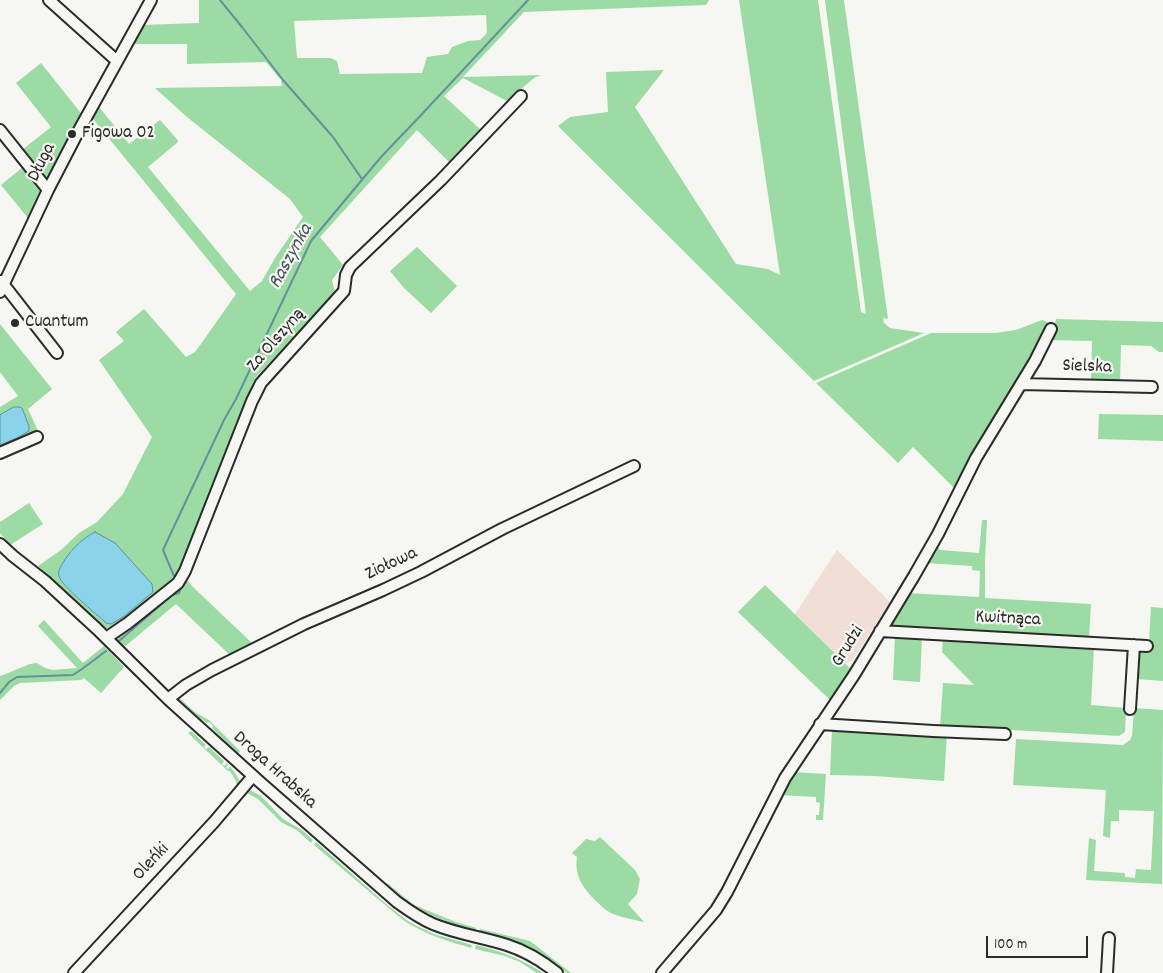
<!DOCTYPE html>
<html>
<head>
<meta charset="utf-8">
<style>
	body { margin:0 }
	#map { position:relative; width:1163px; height:973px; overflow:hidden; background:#f6f6f2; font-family:Dekko,sans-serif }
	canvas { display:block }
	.scale { position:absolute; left:986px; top:936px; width:102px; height:22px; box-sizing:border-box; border:2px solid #2b2b2b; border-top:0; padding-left:6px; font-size:15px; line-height:18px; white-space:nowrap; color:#2b2b2b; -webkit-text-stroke:4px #f6f6f2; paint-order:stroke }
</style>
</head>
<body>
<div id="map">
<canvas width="1163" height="973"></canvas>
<div class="scale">100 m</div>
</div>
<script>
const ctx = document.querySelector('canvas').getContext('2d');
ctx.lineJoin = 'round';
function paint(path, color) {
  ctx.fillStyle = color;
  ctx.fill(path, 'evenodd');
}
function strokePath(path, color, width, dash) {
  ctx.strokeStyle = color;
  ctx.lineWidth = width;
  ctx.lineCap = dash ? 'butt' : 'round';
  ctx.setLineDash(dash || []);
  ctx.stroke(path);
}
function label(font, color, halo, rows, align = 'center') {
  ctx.font = font + ' Dekko,sans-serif';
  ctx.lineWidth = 4.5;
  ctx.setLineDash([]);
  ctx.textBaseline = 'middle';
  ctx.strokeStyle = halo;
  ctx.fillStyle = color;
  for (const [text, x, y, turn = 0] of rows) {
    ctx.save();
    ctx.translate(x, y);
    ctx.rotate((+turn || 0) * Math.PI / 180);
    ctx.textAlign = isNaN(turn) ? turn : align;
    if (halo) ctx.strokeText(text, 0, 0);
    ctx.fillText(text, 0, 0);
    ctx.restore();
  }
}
const built = new Path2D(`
	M 837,550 L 890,602 L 852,661 L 845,663 L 795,614 Z`);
const green = new Path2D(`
	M 199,0 L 709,0 L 706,5 L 524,12 L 463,77 L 541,75 L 534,78 L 507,101 L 463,78 L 444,96 L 481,130 L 450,163 L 417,130 L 320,237 L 343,265 L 332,280 L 335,292 L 255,378 L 238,419 L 184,561 C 180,568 177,576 172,581 C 162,592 118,629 105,628 L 38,566 L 61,550 L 79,533 L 97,522 L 123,494 L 152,437 L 99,360 L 124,341 L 116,332 L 144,309 L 186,357 L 195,352 L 201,344 L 236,294 L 93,119 L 99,107 L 129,144 L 160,120 L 177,139 L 178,142 L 148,167 L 250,291 L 262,281 L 275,258 L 303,217 L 290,199 L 187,117 L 155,88 L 282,86 L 281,80 L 266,62 L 187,64 L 187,44 L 131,44 L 142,25 L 199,23 ZM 486,15 L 487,33 L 480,40 L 468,41 L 452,47 L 448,54 L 427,57 L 422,73 L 340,74 L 337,61 L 331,58 L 297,58 L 294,21 Z
	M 739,0 L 818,0 L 861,312 L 866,314 L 825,0 L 844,0 L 888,319 L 883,318 L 884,323 L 890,328 L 924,333 L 814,381 L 558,126 L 570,117 L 608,112 L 606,72 L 664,70 L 635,107 L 736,264 L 768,269 L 780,275 Z
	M 41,63 L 80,112 L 83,114 L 65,145 L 47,181 L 22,150 L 51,127 L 16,83 Z
	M 23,167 L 41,188 L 28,218 L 1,185 Z
	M 417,247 L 457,286 L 431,313 L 404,288 L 390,271 Z
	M 1056,319 L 1163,322 L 1163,352 L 1159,352 L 1151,346 L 1121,345 L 1120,384 L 1091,383 L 1092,341 L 1049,340 L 1053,331 Z
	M 1042,320 L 1047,322 L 1049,329 L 956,490 L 913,447 L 898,463 L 816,383 L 931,333 L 996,333 L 1016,330 Z
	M 0,324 L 52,389 L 28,409 L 39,433 L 0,450 L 0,407 L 18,396 L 0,372 Z
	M 1099,414 L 1163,415 L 1163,441 L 1098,439 Z
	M 29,503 L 43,524 L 10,545 L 0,533 L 0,522 Z
	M 982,520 L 987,520 L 985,560 L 985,598 L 1091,604 L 1089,639 L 887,627 L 907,593 L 979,597 L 980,571 L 972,570 L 972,566 L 926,563 L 937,545 L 940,550 L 979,553 Z
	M 186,579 L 193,587 L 254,645 L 232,657 L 176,604 L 123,648 L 117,640 L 119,635 Z
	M 765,585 L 852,670 L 830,700 L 738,612 Z
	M 1151,607 L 1163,608 L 1163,681 L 1136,679 L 1138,654 L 1149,642 Z
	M 44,620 L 83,663 L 104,646 L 124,667 L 101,693 L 84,678 L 81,680 L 20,683 L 14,686 L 0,700 L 0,676 L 3,675 L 30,664 L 37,663 L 45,668 L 53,670 L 77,668 L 38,626 Z
	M 895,636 L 922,637 L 920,682 L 893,680 Z
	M 943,638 L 1094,647 L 1091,705 L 1126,708 L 1125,732 L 1119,736 L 940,726 L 943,683 L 974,685 L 942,652 Z
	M 177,696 L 196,713 L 209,720 L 240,751 L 238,754 L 212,728 L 213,726 L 209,722 L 207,723 L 193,714 L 176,699 Z
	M 1134,708 L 1163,710 L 1162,884 L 1086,880 L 1089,838 L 1096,840 L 1094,871 L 1125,873 L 1125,877 L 1135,878 L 1136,869 L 1151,870 L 1154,811 L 1119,810 L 1119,821 L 1111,821 L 1110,838 L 1103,836 L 1106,790 L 1013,785 L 1016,739 L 1123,745 L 1130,740 L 1132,736 Z
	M 832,729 L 947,734 L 944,781 L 875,776 L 830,775 Z
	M 191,731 L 206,745 L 204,747 L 206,749 L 209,747 L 224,761 L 222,764 L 224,766 L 227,763 L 228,764 L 226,767 L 228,769 L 230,766 L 235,773 L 241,783 L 237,787 L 236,781 L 230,771 L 228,771 L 188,733 Z
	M 792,772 L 826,774 L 823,820 L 816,820 L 816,815 L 819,815 L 820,803 L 816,802 L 816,797 L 779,795 Z
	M 248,789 L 261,796 L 283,819 L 302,830 L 313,840 L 311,843 L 298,831 L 281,822 L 258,799 L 245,792 Z
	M 600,837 L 635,870 L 640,879 L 637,894 L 628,904 L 644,922 C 632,919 616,917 606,910 C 603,908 600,904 597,902 C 584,889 574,877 577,857 L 572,853 L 586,839 L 595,841 Z
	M 316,842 L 385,903 L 405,919 L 415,925 L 434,934 L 472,945 L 471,948 C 447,941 424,934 403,920 L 314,845 Z
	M 388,884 L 414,905 L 456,922 L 476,928 L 476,930 C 438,921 416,910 387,885 Z
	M 480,929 L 530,941 L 571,973 L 567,973 C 537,948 516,941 479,931 Z
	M 476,945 C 500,951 522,959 543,973 L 537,973 L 520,962 L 505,956 L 475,949 Z`);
const water = new Path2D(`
	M 14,407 L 19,407 L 22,408 L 29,426 L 29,431 L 17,438 L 0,445 L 0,415 Z
	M 95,532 L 115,543 L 152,584 L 153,592 L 123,617 L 111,624 L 106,623 C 97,614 61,586 59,576 C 57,570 63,563 66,558 C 74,547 82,539 95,532 Z`);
const stream = new Path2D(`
	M 220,0 L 242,27 L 283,80 L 333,137 L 362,179
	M 174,576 L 163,550 L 224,420 L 236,399 L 311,241 L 381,157 L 423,113 L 528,0
	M 119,641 L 172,595 L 179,593 L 180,591 L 179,588
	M 0,693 L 9,682 L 17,677 L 73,675 L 82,669 L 106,651`);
const minor = new Path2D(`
	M 49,0 L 117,61
	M 0,130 L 48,190
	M 1,281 L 57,353
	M 0,292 L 48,190 L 77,134 L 151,0
	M 1021,384 L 1152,387
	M 0,453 L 37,437
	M 0,544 L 13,556 L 45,581 L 97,629 L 168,699 L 261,783 L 397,902 C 408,910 419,918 433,924 C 457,934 482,937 507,945 C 526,951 542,961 557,973
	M 880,631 L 1147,646
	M 106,638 L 128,623 L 178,583 L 185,571 L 252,401 L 261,383 L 344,291 L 346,275 L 350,267 L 441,180 L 521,96
	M 168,699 L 186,685 L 212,670 L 304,624 L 383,590 L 421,572 L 502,529 L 634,466
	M 1130,709 L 1134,645
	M 820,724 L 933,731 L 1005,734
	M 74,973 L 214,822 L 253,776
	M 662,973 L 716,910 L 727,892 L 785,778 L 854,675 L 914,576 L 938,534 L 976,458 L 1035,361 L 1051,329
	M 1107,973 L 1109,938`);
const markers = [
	[72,134,5,"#2b2b2b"],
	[15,323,5,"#2b2b2b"]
];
const poiNames = [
	["Figowa 02",82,134],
	["Cuantum",25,323]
];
const streetNames = [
	["Długa",43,163,-63],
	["Za Olszyną",277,341,-49],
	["Sielska",1087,368,2],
	["Ziołowa",392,565,-25],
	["Kwitnąca",1008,620,3],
	["Grudzi",849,647,-58],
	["Droga Hrabska",274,771,42],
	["Oleńki",152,863,-47]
];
const waterNames = [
	["Raszynka",292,257,-61]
];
paint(built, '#efdfd6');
paint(green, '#9cdba3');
paint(water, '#8ad4eb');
strokePath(water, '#64909e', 1);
strokePath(stream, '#64909e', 2);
strokePath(minor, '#2b2b2b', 14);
strokePath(minor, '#f6f6f2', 10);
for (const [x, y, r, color] of markers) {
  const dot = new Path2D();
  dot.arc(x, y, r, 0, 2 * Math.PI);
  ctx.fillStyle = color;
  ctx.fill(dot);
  strokePath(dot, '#f6f6f2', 2);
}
label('19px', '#2b2b2b', '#f6f6f2', poiNames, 'left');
label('19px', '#2b2b2b', '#f6f6f2', streetNames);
label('italic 20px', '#43555b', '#f6f6f2', waterNames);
</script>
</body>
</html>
